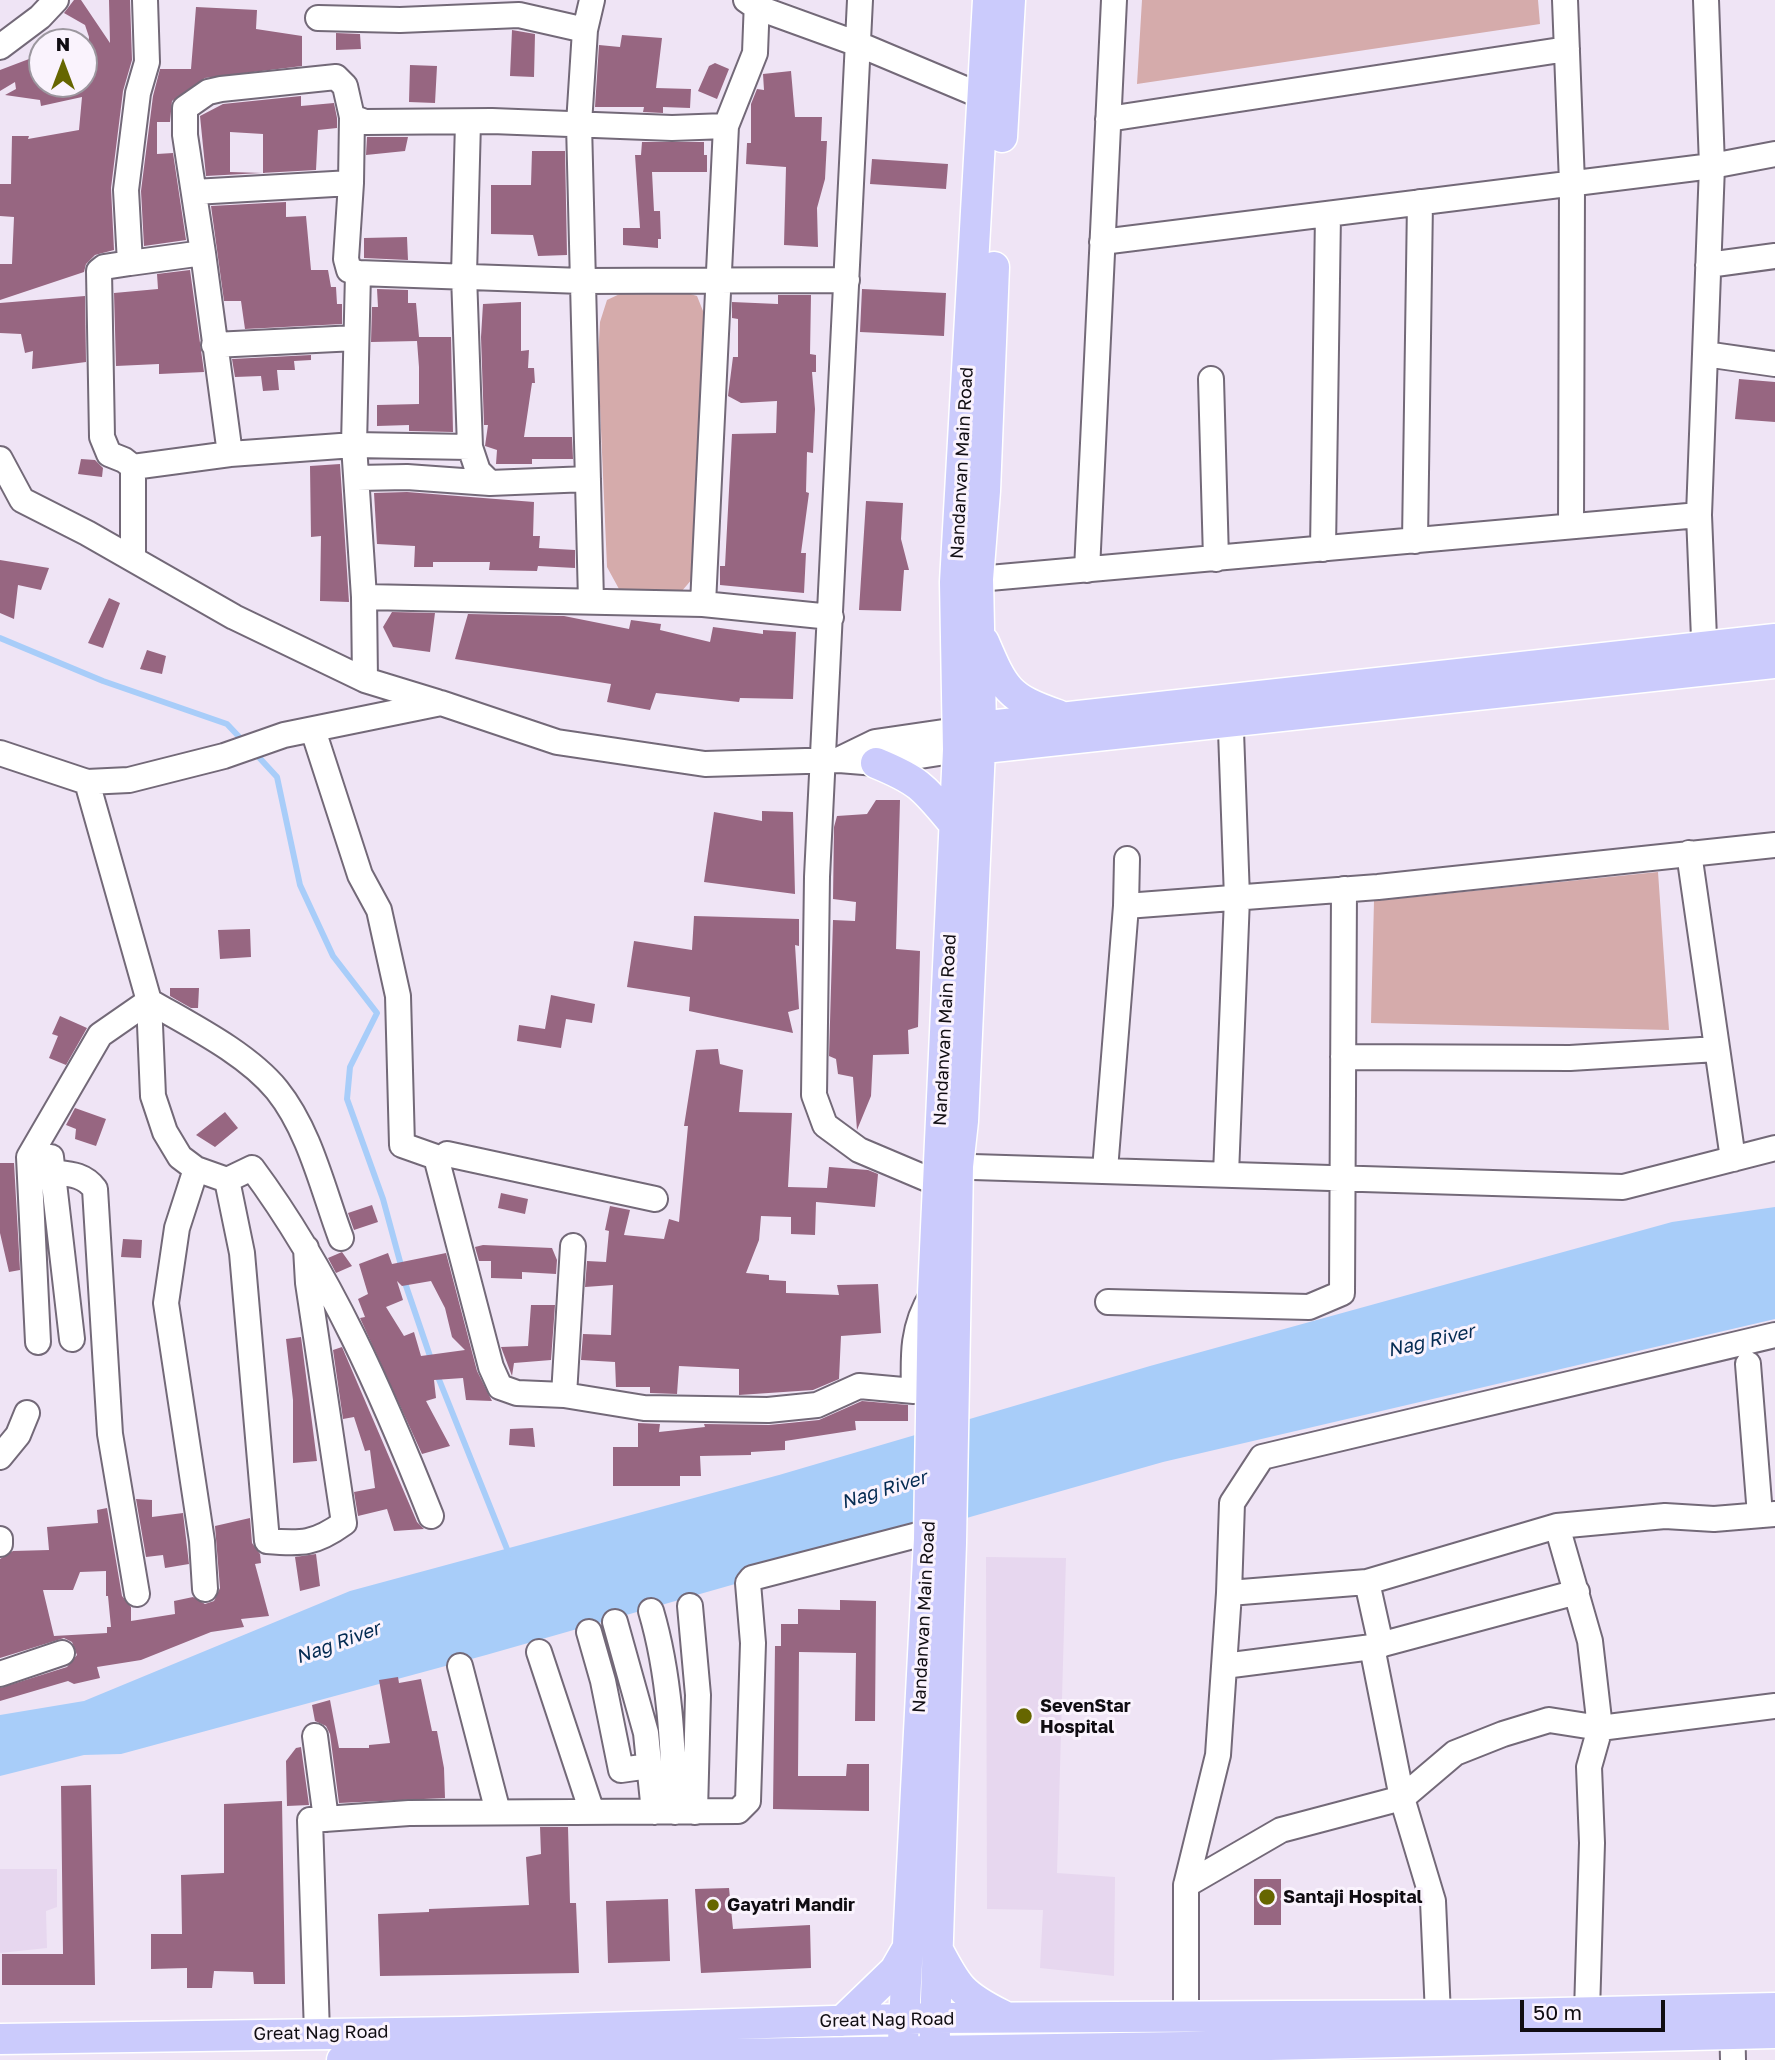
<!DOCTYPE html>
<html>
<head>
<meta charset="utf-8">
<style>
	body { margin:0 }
	#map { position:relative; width:1775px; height:2060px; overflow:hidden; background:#efe4f5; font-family:"Golos Text",sans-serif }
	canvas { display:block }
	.north { position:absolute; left:28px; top:28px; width:70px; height:70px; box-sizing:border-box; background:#faf3fd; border:2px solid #9c979f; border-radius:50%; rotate:0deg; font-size:19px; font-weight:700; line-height:28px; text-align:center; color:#100d12 }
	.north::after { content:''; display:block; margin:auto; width:24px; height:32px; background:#660; clip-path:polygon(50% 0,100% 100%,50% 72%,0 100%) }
	.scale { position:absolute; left:1520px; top:2000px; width:145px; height:32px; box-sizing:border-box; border:4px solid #100d12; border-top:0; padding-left:9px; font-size:21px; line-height:24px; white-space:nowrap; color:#100d12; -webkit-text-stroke:5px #faf3fd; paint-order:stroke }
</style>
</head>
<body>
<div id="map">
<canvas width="1775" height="2060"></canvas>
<div class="north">N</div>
<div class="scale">50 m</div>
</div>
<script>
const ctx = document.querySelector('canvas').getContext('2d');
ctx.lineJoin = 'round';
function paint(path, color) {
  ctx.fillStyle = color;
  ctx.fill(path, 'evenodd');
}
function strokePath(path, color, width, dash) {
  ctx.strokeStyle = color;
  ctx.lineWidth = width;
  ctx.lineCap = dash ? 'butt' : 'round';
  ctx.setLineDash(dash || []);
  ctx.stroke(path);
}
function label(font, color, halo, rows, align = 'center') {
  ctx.font = font + ' "Golos Text",sans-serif';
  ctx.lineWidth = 6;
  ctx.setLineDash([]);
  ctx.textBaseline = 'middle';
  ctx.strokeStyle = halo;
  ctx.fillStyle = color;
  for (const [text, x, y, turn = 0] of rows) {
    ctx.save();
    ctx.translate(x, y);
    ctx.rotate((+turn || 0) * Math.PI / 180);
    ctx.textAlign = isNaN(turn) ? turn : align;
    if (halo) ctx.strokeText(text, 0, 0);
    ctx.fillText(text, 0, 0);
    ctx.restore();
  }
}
const built = new Path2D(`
	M 986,1557 L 1066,1558 L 1057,1873 L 1115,1877 L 1114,1976 L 1040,1968 L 1043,1910 L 987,1909 Z
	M 0,1869 L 57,1869 L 57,1907 L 46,1911 L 47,1948 L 0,1953 Z`);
const green = new Path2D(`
	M 1142,0 L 1538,0 L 1540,24 L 1137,84 Z
	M 677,290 L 697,296 L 707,321 L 693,578 L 681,592 L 632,594 L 619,589 L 607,567 L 598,360 L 600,322 L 607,300 L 624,292 Z
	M 1658,872 L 1669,1030 L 1371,1023 L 1374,901 Z`);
const water = new Path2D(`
	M 1775,1207 L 1775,1319 L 1163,1462 L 486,1655 L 121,1754 L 84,1755 L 0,1776 L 0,1715 L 84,1701 L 350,1591 L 779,1475 L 1150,1366 L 1672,1222 Z`);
const stream = new Path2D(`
	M 0,638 L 103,681 L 227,724 L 244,742
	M 254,752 L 277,777 L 300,885 L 333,956 L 377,1013 L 350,1067 L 347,1099 L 383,1199 L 402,1269
	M 404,1280 L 432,1362
	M 436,1372 L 509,1554`);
const building = new Path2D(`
	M 74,0 L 81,0 L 110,43 L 109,0 L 130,0 L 132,60 L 123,91 L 111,188 L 114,250 L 95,255 L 86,264 L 84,272 L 0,300 L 0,264 L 12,264 L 14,217 L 0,216 L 0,184 L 11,184 L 12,136 L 29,136 L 28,139 L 79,130 L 82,97 L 41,106 L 40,100 L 5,95 L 16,89 L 15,82 L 0,91 L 0,70 L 29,59 L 34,81 L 42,77 L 42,84 L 84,84 L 89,37 L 85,25 L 64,13 Z
	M 196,7 L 257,10 L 256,29 L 302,36 L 302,66 L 205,78 L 172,101 L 170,122 L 157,122 L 157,154 L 173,153 L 186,240 L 144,246 L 141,191 L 153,96 L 160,69 L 191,69 Z
	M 512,30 L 535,34 L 534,77 L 510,76 Z
	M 336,33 L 360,34 L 361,49 L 336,50 Z
	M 622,35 L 662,38 L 656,88 L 691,89 L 690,108 L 663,107 L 663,113 L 643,112 L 644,107 L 595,107 L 599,45 L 620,47 Z
	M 715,63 L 729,69 L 717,99 L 698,91 L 709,66 Z
	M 410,65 L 437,66 L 435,103 L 409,102 Z
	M 791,71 L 795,117 L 822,117 L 821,141 L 827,141 L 825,179 L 817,208 L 818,247 L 784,245 L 786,167 L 746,164 L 747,143 L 751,143 L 751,104 L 757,89 L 764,90 L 763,74 Z
	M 301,96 L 301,106 L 334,103 L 337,118 L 337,128 L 318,130 L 316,170 L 206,176 L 200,116 L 223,104 ZM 230,132 L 263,134 L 263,173 L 230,172 Z
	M 367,137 L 408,137 L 405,151 L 366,155 Z
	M 642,142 L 704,142 L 704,155 L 707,155 L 707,172 L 652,172 L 654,211 L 660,211 L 661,239 L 658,239 L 658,248 L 623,245 L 623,228 L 640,228 L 635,155 L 641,155 Z
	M 532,151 L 565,151 L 567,255 L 538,256 L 533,235 L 491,234 L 491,185 L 531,185 Z
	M 872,159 L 948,164 L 946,189 L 870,184 Z
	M 286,202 L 286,217 L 306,216 L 311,270 L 328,270 L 331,287 L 336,287 L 337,304 L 342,304 L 342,324 L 245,329 L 241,301 L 224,301 L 211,206 Z
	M 407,237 L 408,260 L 364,258 L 364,238 Z
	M 190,270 L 204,372 L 159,374 L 159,364 L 116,366 L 114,293 L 158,289 L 157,274 Z
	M 377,289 L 408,290 L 408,303 L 416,303 L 419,337 L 451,337 L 453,432 L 409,431 L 409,425 L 377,426 L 377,405 L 419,404 L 419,367 L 417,341 L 371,342 L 372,307 L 378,307 Z
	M 862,289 L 946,293 L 944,336 L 860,332 Z
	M 778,295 L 811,295 L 810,354 L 816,355 L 816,372 L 812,372 L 815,409 L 813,453 L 807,452 L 806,492 L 809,493 L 801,553 L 806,553 L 804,593 L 720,585 L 720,566 L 725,566 L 732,434 L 776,433 L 777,401 L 741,403 L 728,396 L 733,357 L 738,357 L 738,319 L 732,318 L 732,302 L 778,304 Z
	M 85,296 L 86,362 L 32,369 L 33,351 L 25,353 L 21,334 L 0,333 L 0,303 Z
	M 521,302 L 521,351 L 529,350 L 528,368 L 534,368 L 535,383 L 532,383 L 524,437 L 572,437 L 573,459 L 532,459 L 532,464 L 496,464 L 497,450 L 485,446 L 488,425 L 484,425 L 481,337 L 483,304 Z
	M 311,355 L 311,360 L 294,361 L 295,370 L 277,370 L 279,390 L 263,391 L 261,376 L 235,377 L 232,359 Z
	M 1739,379 L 1775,382 L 1775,422 L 1735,419 Z
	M 81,459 L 95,460 L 103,468 L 102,477 L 78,474 Z
	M 340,464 L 349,602 L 320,601 L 321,536 L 311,537 L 310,466 Z
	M 407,492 L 534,502 L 533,536 L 540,536 L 539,548 L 575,550 L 575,568 L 538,566 L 537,571 L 489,570 L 490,562 L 433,562 L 433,567 L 414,567 L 415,546 L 377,544 L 374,493 Z
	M 866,501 L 903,503 L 901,539 L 909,570 L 904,570 L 901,611 L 859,610 Z
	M 0,560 L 49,568 L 41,590 L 18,585 L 14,619 L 0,613 Z
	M 109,598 L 120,603 L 103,648 L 88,643 Z
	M 392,612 L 435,613 L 430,652 L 393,647 L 383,627 Z
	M 468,614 L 564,616 L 629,629 L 631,620 L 661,624 L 660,630 L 710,642 L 713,627 L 763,634 L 763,630 L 796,632 L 793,699 L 740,698 L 739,702 L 656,693 L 650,710 L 607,702 L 611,684 L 455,659 Z
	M 147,650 L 166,656 L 162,674 L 140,669 Z
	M 876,800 L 900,800 L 896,949 L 920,951 L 918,1027 L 908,1030 L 909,1054 L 873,1055 L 871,1096 L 857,1130 L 853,1077 L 838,1074 L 836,1059 L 829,1056 L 833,920 L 855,921 L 856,902 L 833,899 L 834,827 L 837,816 L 867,814 Z
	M 762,811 L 793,812 L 795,894 L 704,882 L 714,812 L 762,821 Z
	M 694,916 L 799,919 L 799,946 L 795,945 L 799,1009 L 788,1012 L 793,1033 L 689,1011 L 690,997 L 627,987 L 634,941 L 692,950 Z
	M 250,929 L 251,957 L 220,959 L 218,930 Z
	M 170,988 L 199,988 L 198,1008 L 191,1008 L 170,996 Z
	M 551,995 L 595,1004 L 592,1023 L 566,1019 L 561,1048 L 517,1041 L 519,1025 L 545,1029 Z
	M 60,1016 L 87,1028 L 66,1065 L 49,1058 L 58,1036 L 52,1034 Z
	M 718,1049 L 720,1064 L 743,1070 L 739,1112 L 792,1113 L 788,1187 L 827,1188 L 829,1167 L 868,1170 L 878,1174 L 875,1207 L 816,1202 L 815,1235 L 791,1234 L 791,1217 L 761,1216 L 759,1240 L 746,1273 L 769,1275 L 769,1280 L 786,1281 L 786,1293 L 839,1295 L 837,1285 L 878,1284 L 881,1333 L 841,1336 L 839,1379 L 813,1390 L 739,1395 L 739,1369 L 679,1366 L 677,1394 L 650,1393 L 650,1387 L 616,1387 L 615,1362 L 581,1360 L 583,1334 L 611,1335 L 613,1285 L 585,1287 L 587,1261 L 606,1262 L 609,1231 L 605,1230 L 610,1206 L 630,1210 L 624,1235 L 664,1239 L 669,1219 L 679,1222 L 688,1126 L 684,1126 L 696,1050 Z
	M 75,1108 L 106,1119 L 96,1146 L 75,1139 L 76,1129 L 66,1125 Z
	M 225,1112 L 238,1128 L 215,1147 L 196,1135 Z
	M 0,1163 L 14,1163 L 20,1270 L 9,1272 L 0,1233 Z
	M 501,1193 L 528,1199 L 525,1214 L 498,1208 Z
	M 372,1205 L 378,1222 L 354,1230 L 348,1213 Z
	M 123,1239 L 142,1240 L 141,1258 L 121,1257 Z
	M 483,1245 L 552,1248 L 557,1260 L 556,1274 L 522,1272 L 522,1279 L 491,1278 L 491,1261 L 479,1261 L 475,1247 Z
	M 342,1252 L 352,1266 L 336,1273 L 328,1258 Z
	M 388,1253 L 392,1264 L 446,1253 L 477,1371 L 492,1401 L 466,1400 L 463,1378 L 434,1380 L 436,1398 L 426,1401 L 450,1446 L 422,1454 L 360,1318 L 365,1317 L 358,1299 L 368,1294 L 359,1264 ZM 397,1281 L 402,1286 L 431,1281 L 445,1308 L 452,1337 L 465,1350 L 421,1356 L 414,1332 L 404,1336 L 386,1307 L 403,1300 Z
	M 531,1305 L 555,1305 L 551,1360 L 514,1363 L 512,1376 L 501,1347 L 528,1346 Z
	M 301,1337 L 317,1461 L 293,1463 L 293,1400 L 286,1339 Z
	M 342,1347 L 417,1522 L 424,1529 L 394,1531 L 387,1509 L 358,1516 L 354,1492 L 375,1488 L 370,1450 L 365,1451 L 354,1417 L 343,1419 L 333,1350 Z
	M 862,1401 L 908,1405 L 908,1421 L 855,1421 L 856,1430 L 785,1441 L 785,1450 L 751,1452 L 751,1455 L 700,1456 L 701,1476 L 680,1476 L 680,1486 L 613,1486 L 613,1447 L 638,1447 L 638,1423 L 660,1424 L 659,1432 L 705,1427 L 704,1424 L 769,1425 L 819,1420 Z
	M 533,1428 L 535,1447 L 509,1445 L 510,1429 Z
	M 136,1499 L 152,1500 L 152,1517 L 183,1513 L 189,1564 L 165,1568 L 163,1555 L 146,1557 Z
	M 107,1508 L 122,1596 L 131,1607 L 131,1621 L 175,1614 L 174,1601 L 193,1597 L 205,1604 L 214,1601 L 220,1588 L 215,1526 L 250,1518 L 252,1543 L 260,1554 L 261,1563 L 255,1564 L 269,1616 L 241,1619 L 244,1627 L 211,1632 L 141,1660 L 97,1667 L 100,1678 L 74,1684 L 68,1681 L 0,1701 L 0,1688 L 67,1667 L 77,1655 L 72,1642 L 64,1638 L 0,1658 L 0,1559 L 13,1551 L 49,1550 L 47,1527 L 98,1523 L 97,1510 ZM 106,1571 L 106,1596 L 108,1596 L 111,1627 L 107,1627 L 107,1633 L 54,1636 L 43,1590 L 73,1590 L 80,1572 Z
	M 316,1554 L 320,1586 L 300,1591 L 295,1557 Z
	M 840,1600 L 876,1601 L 875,1721 L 855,1721 L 856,1653 L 799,1652 L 798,1776 L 846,1776 L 847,1764 L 869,1764 L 869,1811 L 773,1809 L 775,1646 L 781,1646 L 781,1624 L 798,1624 L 798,1609 L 840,1610 Z
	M 398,1677 L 399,1683 L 421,1679 L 432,1731 L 437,1731 L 444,1768 L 445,1798 L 339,1803 L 330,1734 L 326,1726 L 315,1721 L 312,1705 L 330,1700 L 339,1748 L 369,1748 L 369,1745 L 390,1743 L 379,1680 Z
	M 301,1747 L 309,1805 L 287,1806 L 286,1761 L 296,1748 Z
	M 91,1785 L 95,1985 L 2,1985 L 2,1954 L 63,1954 L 61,1786 Z
	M 282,1801 L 285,1984 L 254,1984 L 253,1972 L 214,1971 L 212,1988 L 187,1988 L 187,1968 L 151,1969 L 151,1934 L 182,1934 L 181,1875 L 224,1873 L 224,1804 Z
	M 540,1827 L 568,1827 L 570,1903 L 576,1903 L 579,1973 L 380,1976 L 378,1914 L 429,1912 L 429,1909 L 529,1905 L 526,1857 L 541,1854 Z
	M 1254,1879 L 1281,1879 L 1281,1925 L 1254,1925 Z
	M 729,1888 L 733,1929 L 810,1925 L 811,1968 L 701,1973 L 695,1889 Z
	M 668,1899 L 670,1961 L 608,1963 L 606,1901 Z`);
const minor = new Path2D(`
	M 746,0 L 756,7 L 858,44 L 984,97
	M 860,0 L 817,877 L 814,1095 L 825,1125 L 859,1150 L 937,1183
	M 1565,0 L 1572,183 L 1571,526
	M 318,18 L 400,20 L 519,15 L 585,30 L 592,0
	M 585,30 L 579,124 L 591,601
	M 0,47 L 40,17 L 56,0
	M 1108,119 L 1567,49
	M 468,122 L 464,275 L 470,447 L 354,445 L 364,597 L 703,604 L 726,126 L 755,53 L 757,0
	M 351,183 L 352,117
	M 194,192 L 351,183 L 346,259 L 349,270 L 358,273
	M 1102,242 L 1712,166 L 1775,154
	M 130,263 L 203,253 L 185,135 L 185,108 L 208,92 L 221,89 L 336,77 L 345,86 L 352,117 L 365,122 L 492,121 L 672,128 L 726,126
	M 1708,265 L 1775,256
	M 214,345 L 356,338
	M 1705,354 L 1775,364
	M 1211,379 L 1216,559
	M 470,447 L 478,471 L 490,483 L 588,479
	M 230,454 L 354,445 L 358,273 L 582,281 L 847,280
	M 0,459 L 22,500 L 87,533 L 234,617 L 365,680 L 437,702
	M 133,467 L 230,454 L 203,253
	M 357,478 L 407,477 L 490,483
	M 1415,541 L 1420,202
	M 1323,549 L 1328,214
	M 133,559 L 133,467 L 124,460 L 109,454 L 102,437 L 99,271 L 104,267 L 130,263 L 126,190 L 138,93 L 147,62 L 145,0
	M 1087,570 L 1114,0
	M 978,579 L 1699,515
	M 364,597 L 365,680
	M 703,604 L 831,617
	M 1705,663 L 1699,515 L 1712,166 L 1706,0
	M 313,730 L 360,875 L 379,910 L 398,996 L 402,1145 L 436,1157 L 491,1367 L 500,1387 L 517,1393 L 564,1395
	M 0,753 L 87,782 L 129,780 L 224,756 L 284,735 L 441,703 L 557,742 L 705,764 L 839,760 L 876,763 L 958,750
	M 840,759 L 875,742 L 957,730
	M 87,782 L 149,1001 L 153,1096 L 165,1132 L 180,1157 L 196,1169 L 177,1228 L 166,1303 L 202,1541 L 205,1589
	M 1689,853 L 1733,1159
	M 1126,906 L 1378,887 L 1775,845
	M 1343,1057 L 1570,1058 L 1717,1049
	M 447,1154 L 655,1199
	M 51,1157 L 72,1339
	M 940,1166 L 1623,1187 L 1775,1148
	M 196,1169 L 227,1180 L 242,1253 L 267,1541 C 302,1544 315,1544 344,1523 L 308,1283 L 306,1248
	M 1105,1170 L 1126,906 L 1127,859
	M 52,1172 C 69,1174 84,1174 95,1189 L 110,1434 L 137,1594
	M 1226,1174 L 1237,898 L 1230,703
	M 227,1180 L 252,1168 C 330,1273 383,1395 431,1516
	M 573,1246 L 564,1395 L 644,1408 L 768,1410 L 817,1405 L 859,1386 L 914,1391 C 913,1356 912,1326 932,1295
	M 1108,1302 L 1309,1307 L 1342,1293 L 1344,889
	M 38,1342 L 29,1157 L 100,1035 L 149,1001 C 190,1025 247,1053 277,1090 C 310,1131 323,1190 341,1238
	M 1748,1364 L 1760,1515
	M 0,1457 L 18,1435 L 27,1413
	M 1775,1514 L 1714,1519 L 1665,1516 L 1557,1526 L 1590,1641 L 1600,1728 L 1775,1706
	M 0,1539 L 0,1544
	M 1229,1593 L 1232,1503 L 1262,1457 L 1775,1335
	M 690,1606 L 698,1695 L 695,1812
	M 651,1611 C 670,1675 673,1746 675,1812
	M 615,1622 L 646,1733 L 654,1812
	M 589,1632 L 603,1681 L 621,1770 L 649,1766
	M 1381,1645 L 1367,1582 L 1557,1526
	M 539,1652 L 592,1812
	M 460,1666 L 498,1812
	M 1224,1666 L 1372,1647
	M 0,1674 L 62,1653
	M 315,1736 L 326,1819
	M 1186,1885 L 1218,1755 L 1229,1593 L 1367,1582
	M 1438,2015 L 1433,1901 L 1402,1798 L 1372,1647 L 1577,1592
	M 1732,2016 L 1733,2060
	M 317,2033 L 310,1820 L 409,1813 L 738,1811 L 748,1801 L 753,1643 L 748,1583 L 752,1578 L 929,1532
	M 1186,2035 L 1186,1885 L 1281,1830 L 1402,1798 L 1455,1753 L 1503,1734 L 1549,1720 L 1600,1728 L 1589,1767 L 1592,1843 L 1587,2012`);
const major = new Path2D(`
	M 1002,137 L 1010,0
	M 984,642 C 1004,689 1008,698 1058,715
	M 961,729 L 1775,639
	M 975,749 L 1775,663
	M 876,763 C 920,781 924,788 954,824
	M 937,1948 C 957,1987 962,1995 1002,2015
	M 842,2021 L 895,1970 L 907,1949
	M 0,2039 L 463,2032 L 935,2018 L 1472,2015 L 1775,2008
	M 342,2060 L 1186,2047 L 1775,2033
	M 902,2060 L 929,1539 L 933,1293 L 958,750 L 955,582 L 988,0
	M 934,2060 L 951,1543 L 958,1166 L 963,1121 L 981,727 L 978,579 L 985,491 L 994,267`);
const markers = [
	[1024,1716,9,"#660"],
	[1267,1897,9,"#660"],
	[713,1905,7,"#660"]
];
const streetNames = [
	["Nandanvan Main Road",962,463,-87],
	["Nandanvan Main Road",945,1030,-87],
	["Nandanvan Main Road",924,1617,-87],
	["Great Nag Road",887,2020,-1],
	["Great Nag Road",321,2033,-1]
];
const poiNames = [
	["SevenStar",1040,1706],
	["Hospital",1040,1727],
	["Santaji Hospital",1283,1897],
	["Gayatri Mandir",727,1905]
];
const waterNames = [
	["Nag River",1431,1341,-13],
	["Nag River",884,1490,-17],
	["Nag River",338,1643,-20]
];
paint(built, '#e7d7ef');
paint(green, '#d5abab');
paint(water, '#a8cdf9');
strokePath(stream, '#a8cdf9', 6);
paint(building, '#976681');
strokePath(minor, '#736978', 28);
strokePath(major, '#fff', 33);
strokePath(minor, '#fff', 24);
strokePath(major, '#cbcbfc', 30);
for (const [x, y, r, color] of markers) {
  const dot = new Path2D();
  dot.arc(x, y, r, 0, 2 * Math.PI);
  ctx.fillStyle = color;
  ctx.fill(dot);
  strokePath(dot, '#faf3fd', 2.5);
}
label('18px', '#100d12', '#faf3fd', streetNames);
label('bold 18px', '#100d12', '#faf3fd', poiNames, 'left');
label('italic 19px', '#042b52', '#faf3fd', waterNames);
</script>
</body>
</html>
